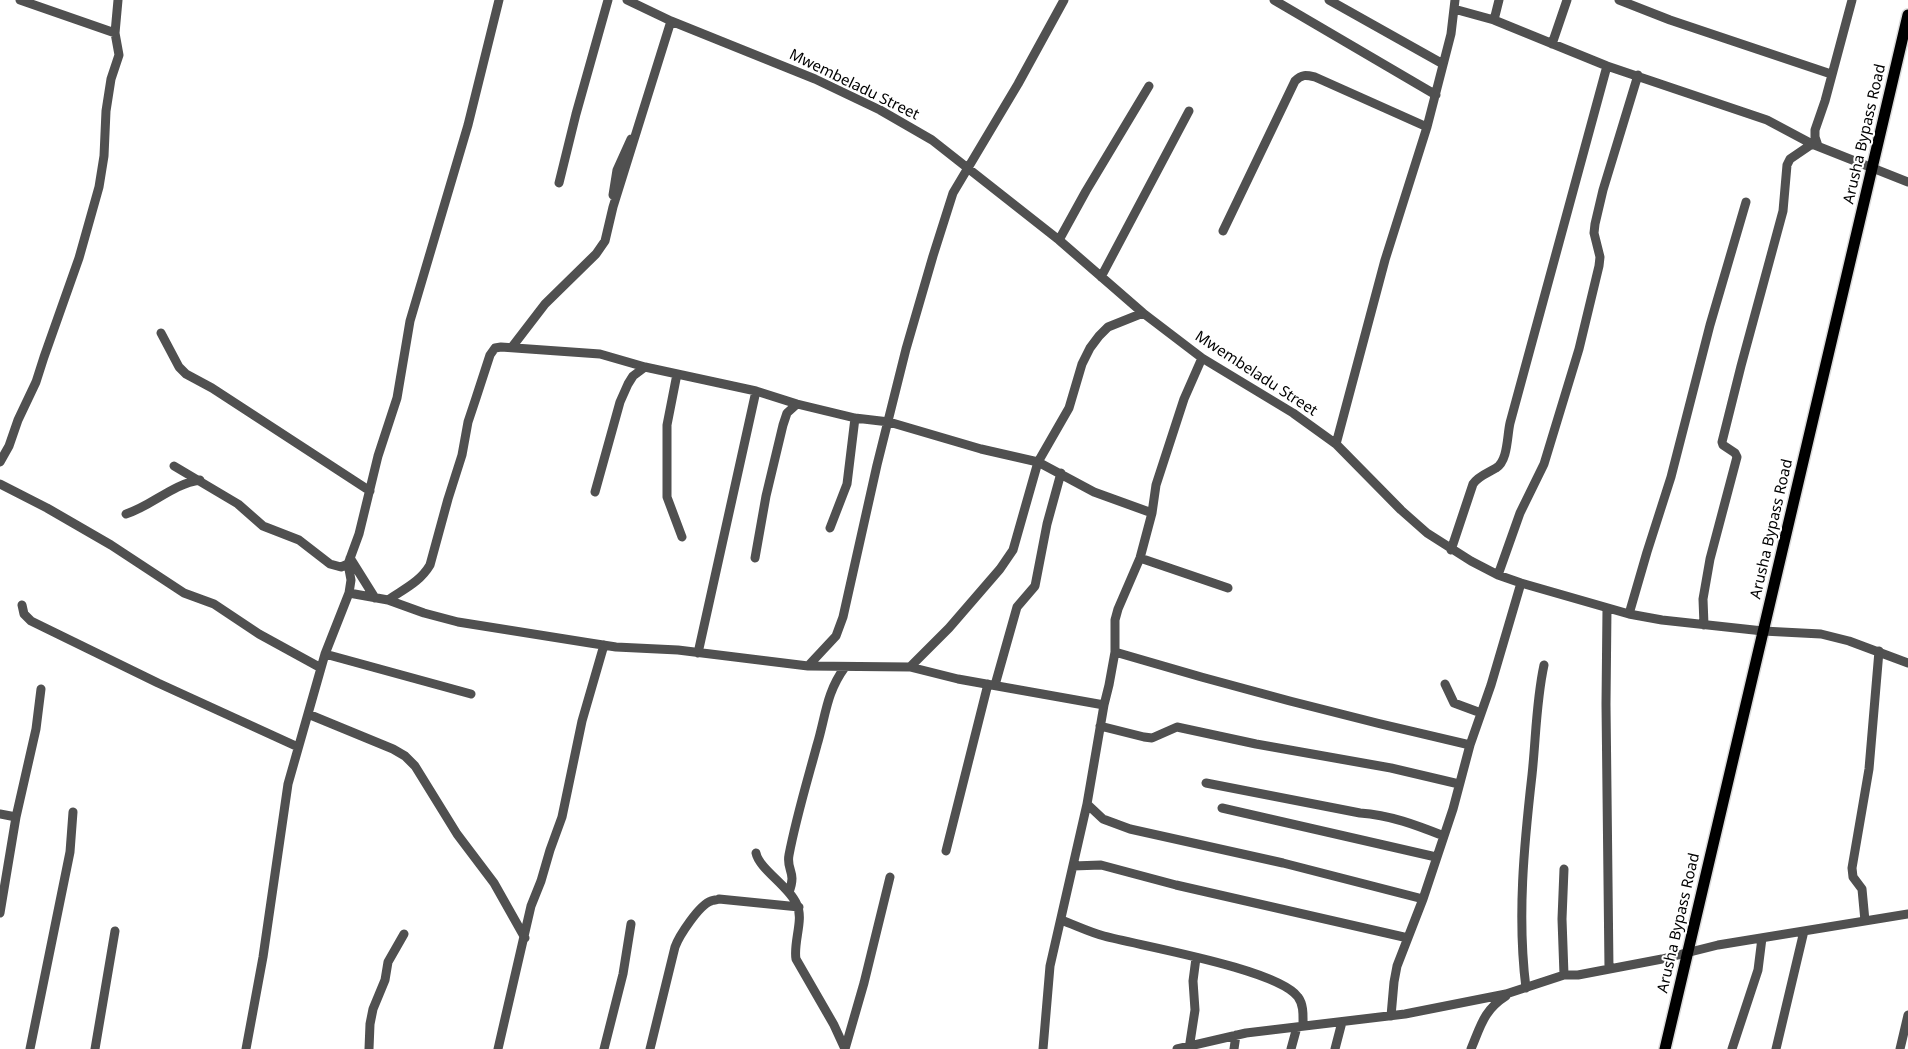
<!DOCTYPE html>
<html>
<head>
<meta charset="utf-8">
<style>
	body { margin:0 }
	canvas { display:block; background:#fff }
</style>
</head>
<body>
<canvas width="1908" height="1049"></canvas>
<script>
const ctx = document.querySelector('canvas').getContext('2d');
ctx.lineJoin = 'round';
function strokePath(path, color, width, dash) {
  ctx.strokeStyle = color;
  ctx.lineWidth = width;
  ctx.lineCap = dash ? 'butt' : 'round';
  ctx.setLineDash(dash || []);
  ctx.stroke(path);
}
function label(font, color, halo, rows, align = 'center') {
  ctx.font = font + ' "Noto Sans",sans-serif';
  ctx.lineWidth = 4;
  ctx.setLineDash([]);
  ctx.textBaseline = 'middle';
  ctx.strokeStyle = halo;
  ctx.fillStyle = color;
  for (const [text, x, y, turn = 0] of rows) {
    ctx.save();
    ctx.translate(x, y);
    ctx.rotate((+turn || 0) * Math.PI / 180);
    ctx.textAlign = isNaN(turn) ? turn : align;
    if (halo) ctx.strokeText(text, 0, 0);
    ctx.fillText(text, 0, 0);
    ctx.restore();
  }
}
const minor = new Path2D(`
	M 20,0 L 115,33
	M 627,0 L 671,21 L 815,79 L 880,110 L 932,140 L 1059,240 L 1143,313 L 1202,358 L 1293,413 L 1336,444 L 1401,510 L 1427,533 L 1471,561 L 1498,575 L 1521,583 L 1629,614 L 1662,620 L 1763,631 L 1821,634 L 1849,641 L 1908,663
	M 1274,0 L 1436,95
	M 1329,0 L 1443,64
	M 1619,0 L 1670,20 L 1831,74
	M 1454,9 L 1494,20 L 1607,66 L 1767,120 L 1812,144 L 1908,182
	M 1494,20 L 1499,0
	M 1552,44 L 1567,0
	M 1818,146 L 1815,137 L 1815,130 L 1825,101 L 1852,0
	M 559,183 L 576,114 L 608,0
	M 613,195 L 617,170 L 631,139
	M 1223,231 L 1295,81 C 1302,74 1306,75 1315,77 L 1427,127
	M 1059,240 L 1086,191 L 1149,86
	M 1101,277 L 1189,111
	M 161,333 L 179,367 L 186,374 L 212,388 L 370,491
	M 512,347 L 545,304 L 596,254 L 605,241 L 613,207 L 671,21
	M 677,374 L 667,425 L 667,497 L 682,537
	M 1336,444 L 1385,260 L 1427,127 L 1451,34 L 1455,0
	M 0,462 L 9,446 L 18,420 L 36,382 L 44,357 L 79,258 L 99,187 L 104,156 L 106,111 L 111,79 L 119,55 L 115,33 L 118,0
	M 174,466 L 238,504 L 263,526 L 299,540 L 330,564 L 341,567 L 348,564
	M 0,484 L 47,508 L 111,545 L 184,593 L 214,604 L 259,634 L 321,668
	M 595,492 L 620,402 L 628,384 L 633,376 L 645,367
	M 126,514 C 152,506 172,484 200,480
	M 830,528 L 847,484 L 855,418
	M 1451,550 L 1473,484 C 1478,476 1488,473 1496,468 C 1508,461 1507,436 1510,423 L 1607,66
	M 350,558 L 375,598
	M 755,558 L 766,496 L 783,425 L 787,413 L 797,404
	M 1140,558 L 1228,588
	M 1498,575 L 1520,513 L 1544,464 L 1579,349 L 1599,266 L 1600,257 L 1594,233 L 1595,224 L 1603,190 L 1638,75
	M 349,593 L 388,600 L 424,613 L 458,622 L 590,643 L 616,647 L 678,650 L 808,666 L 910,667 L 958,679 L 1104,705
	M 388,600 C 404,589 420,582 430,565 L 448,499 L 462,455 L 468,422 L 476,398 L 490,355 L 495,348 L 501,347 L 600,354 L 645,367 L 756,391 L 797,404 L 855,418 L 889,422 L 981,449 L 1038,462 L 1094,492 L 1152,513
	M 22,605 L 24,614 L 31,621 L 158,683 L 298,747
	M 1607,608 L 1606,704 L 1609,969
	M 1629,614 L 1647,552 L 1671,477 L 1710,325 L 1746,202
	M 1704,625 L 1703,599 L 1710,559 L 1737,457 L 1735,453 L 1723,445 L 1722,442 L 1741,366 L 1783,211 L 1787,165 L 1790,159 L 1812,144
	M 1115,652 C 1232,687 1351,718 1470,745
	M 698,653 L 756,391
	M 325,654 L 471,694
	M 808,666 L 836,636 L 843,617 L 877,465 L 906,349 L 933,256 L 953,193 L 1018,84 L 1064,0
	M 910,667 L 949,628 L 1000,569 L 1013,550 L 1038,462 L 1069,408 L 1082,364 L 1090,348 L 1099,336 L 1108,327 L 1143,313
	M 1445,684 L 1454,703 L 1481,713
	M 995,685 L 1017,607 L 1035,586 L 1047,524 L 1061,473
	M 308,714 L 393,749 L 405,756 L 415,766 L 457,834 L 494,883 L 525,938
	M 1100,726 L 1144,737 L 1152,738 L 1177,727 L 1256,744 L 1391,768 L 1459,784
	M 1206,783 L 1360,813 C 1390,815 1416,825 1444,836
	M 1087,804 L 1103,819 L 1130,829 L 1283,863 L 1423,899
	M 1222,808 L 1436,857
	M 0,814 L 16,817
	M 946,851 L 988,684
	M 756,853 C 759,869 790,887 797,905 C 804,919 793,943 796,959 L 834,1025 L 845,1049
	M 1073,866 L 1101,865 L 1176,885 L 1408,938
	M 789,892 C 797,872 786,870 789,855 C 796,818 807,782 817,745 C 826,715 826,693 845,667
	M 0,913 L 16,817 L 36,729 L 41,689
	M 1061,920 C 1075,925 1089,932 1104,936 C 1141,946 1278,969 1298,997 C 1304,1005 1303,1016 1303,1026
	M 1865,921 L 1862,889 L 1853,877 L 1852,868 L 1869,769 L 1879,651
	M 1564,975 L 1562,919 L 1564,869
	M 1526,988 C 1517,918 1524,845 1532,775 C 1536,738 1536,702 1544,665
	M 1391,1016 L 1394,982 L 1397,966 L 1423,899 L 1453,809 L 1470,745 L 1491,685 L 1521,583
	M 30,1049 L 70,852 L 73,812
	M 95,1049 L 115,931
	M 246,1049 L 263,957 L 288,784 L 325,654 L 349,593 L 351,580 L 348,564 L 359,534 L 378,456 L 397,398 L 410,321 L 468,125 L 499,0
	M 369,1049 L 370,1024 L 373,1009 L 385,980 L 388,962 L 404,934
	M 498,1049 L 531,906 L 541,881 L 550,850 L 562,817 L 582,721 L 604,645
	M 604,1049 L 623,974 L 631,924
	M 650,1049 L 675,947 C 679,936 699,905 711,901 C 712,900 718,900 719,899 L 799,907
	M 845,1049 L 864,983 L 890,877
	M 1043,1049 L 1050,966 L 1087,804 L 1104,705 L 1109,685 L 1115,652 L 1115,620 L 1118,609 L 1140,558 L 1152,513 L 1156,485 L 1184,399 L 1202,358
	M 1177,1049 L 1246,1033 L 1405,1014 L 1506,994 L 1564,975 L 1578,975 L 1662,959 L 1718,945 L 1908,914
	M 1189,1049 L 1195,1010 L 1193,981 L 1196,958
	M 1234,1049 L 1236,1035
	M 1291,1049 L 1297,1027
	M 1335,1049 L 1342,1022
	M 1471,1049 C 1481,1025 1484,1010 1506,996
	M 1732,1049 L 1758,970 L 1762,938
	M 1776,1049 L 1804,931
	M 1900,1049 L 1908,1015`);
const major = new Path2D(`
	M 1665,1049 L 1908,15`);
const streetNames = [
	["Mwembeladu Street",854,85,26],
	["Arusha Bypass Road",1865,134,-77],
	["Mwembeladu Street",1256,374,33],
	["Arusha Bypass Road",1772,529,-77],
	["Arusha Bypass Road",1679,923,-77]
];
strokePath(major, '#dbdbdb', 14);
strokePath(minor, '#505050', 9);
strokePath(major, '#000', 11);
label('15px', '#000', '#fff', streetNames);
</script>
</body>
</html>
